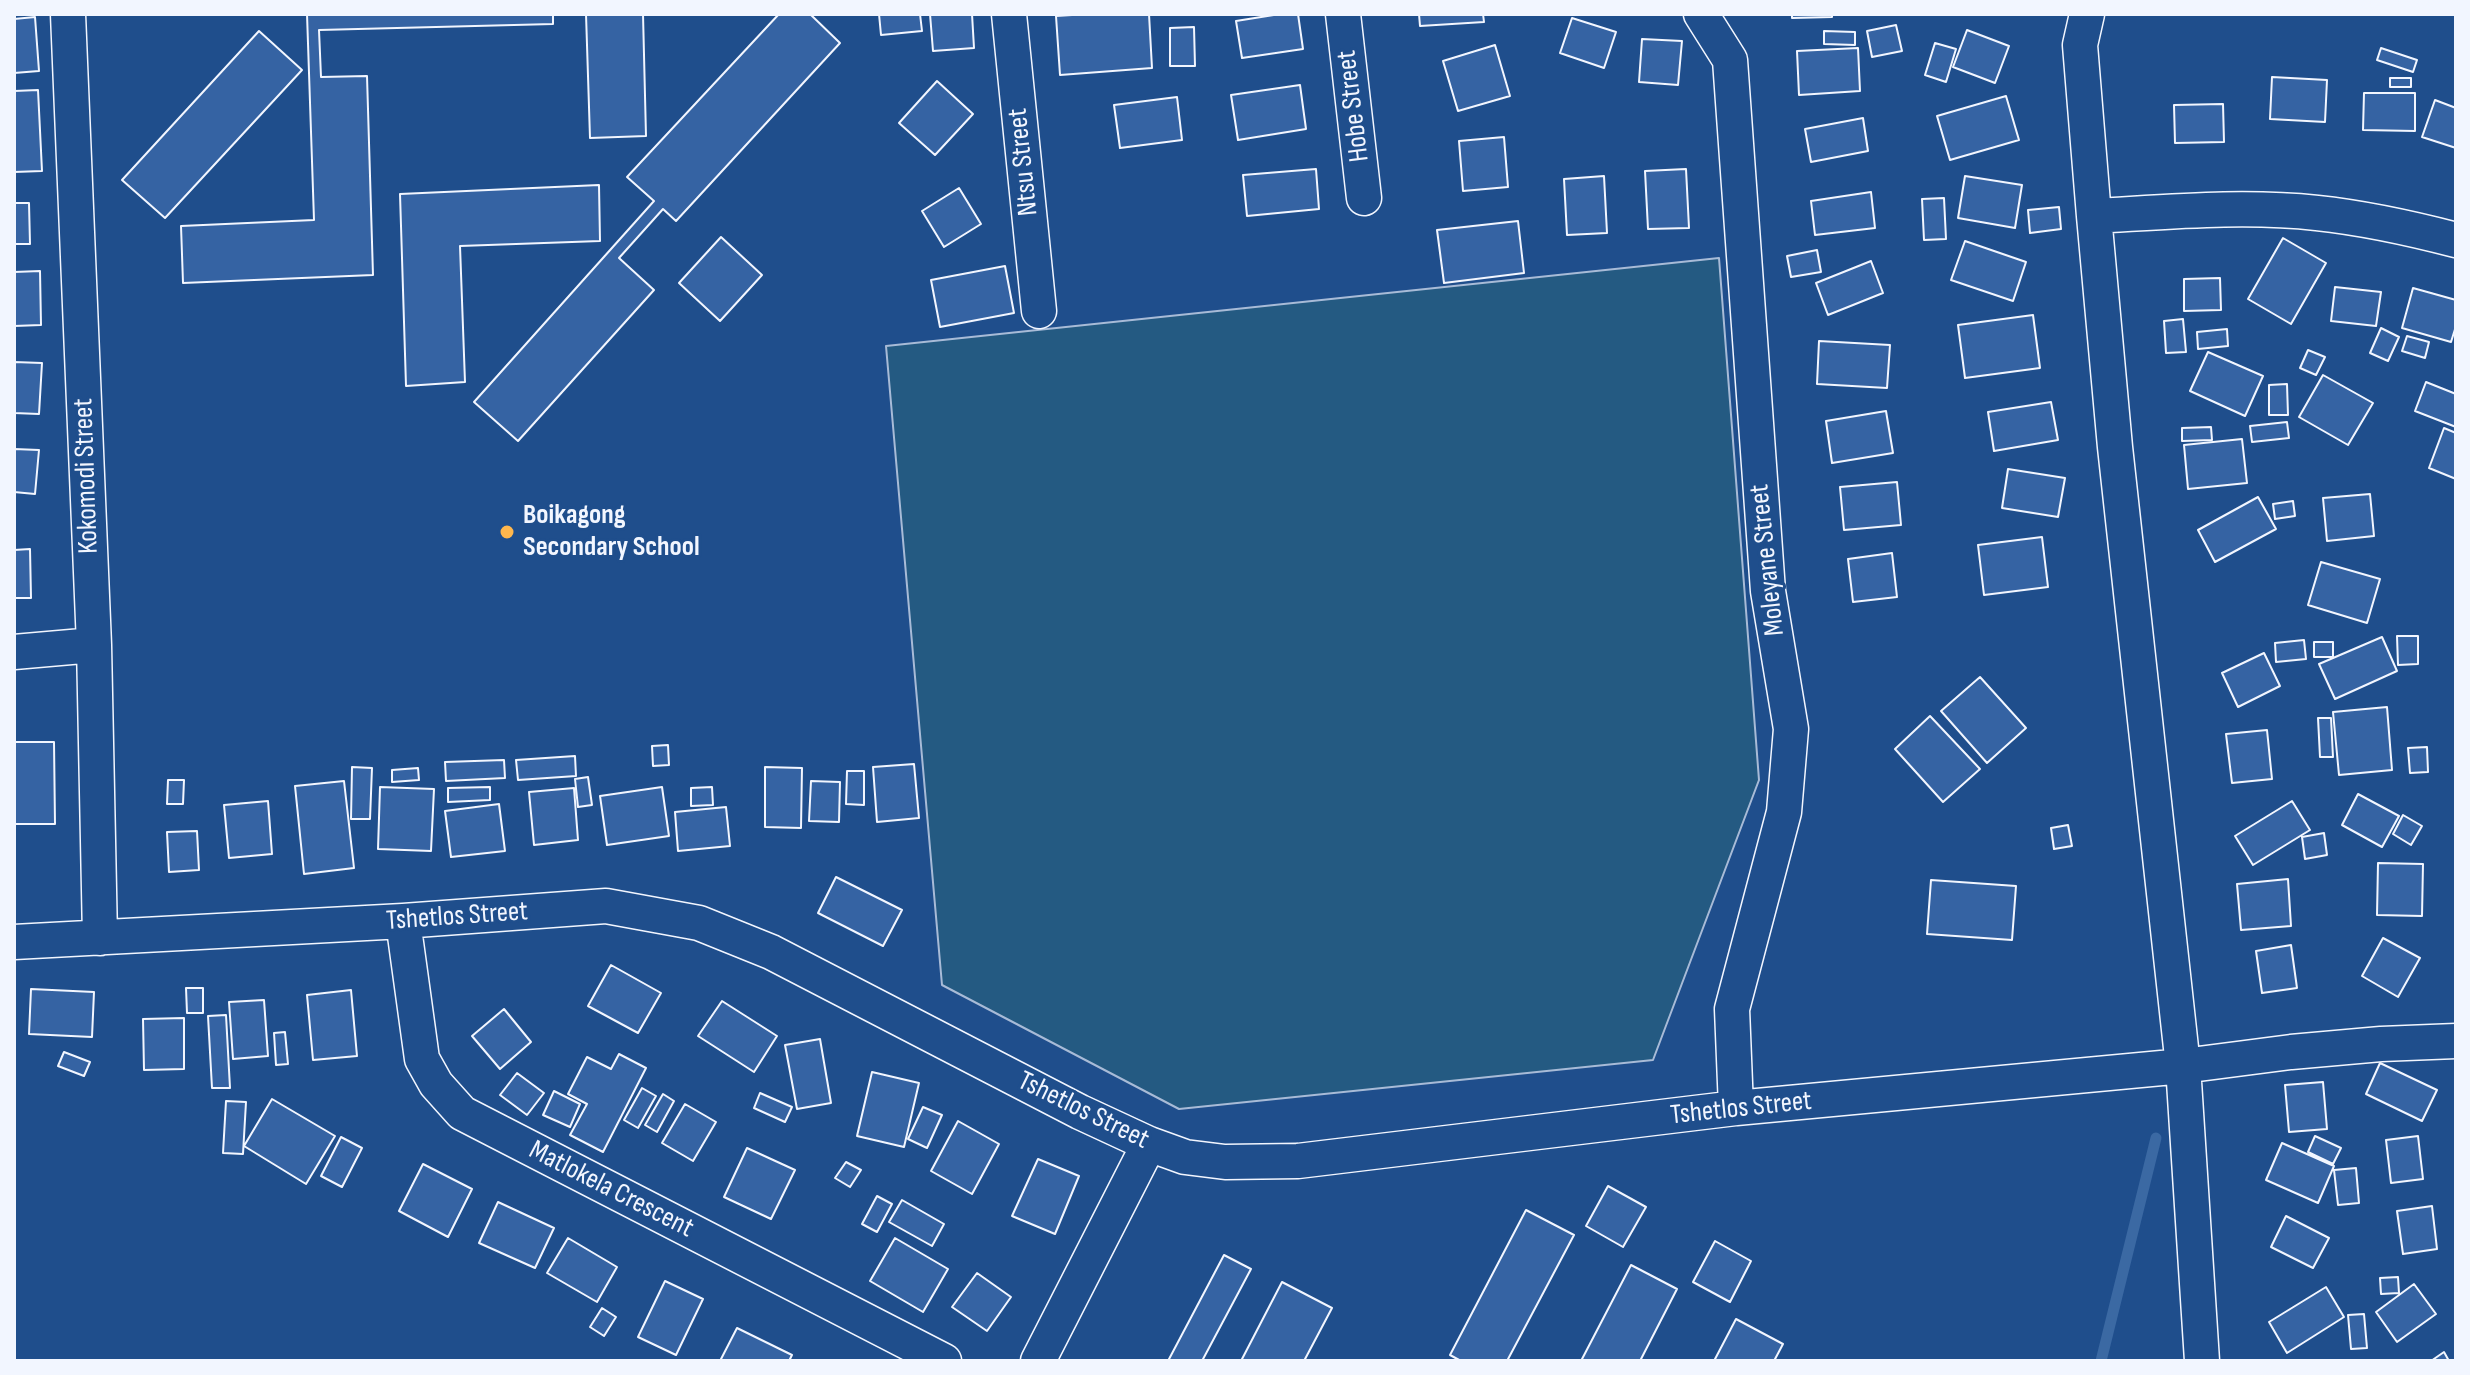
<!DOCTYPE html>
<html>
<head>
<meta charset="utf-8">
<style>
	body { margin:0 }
	#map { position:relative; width:2470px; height:1375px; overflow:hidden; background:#1f4e8c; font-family:"Sofia Sans Condensed",sans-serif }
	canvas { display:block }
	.frame { position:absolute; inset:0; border:16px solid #f2f6ff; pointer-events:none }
</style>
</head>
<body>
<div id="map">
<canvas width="2470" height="1375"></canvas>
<div class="frame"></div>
</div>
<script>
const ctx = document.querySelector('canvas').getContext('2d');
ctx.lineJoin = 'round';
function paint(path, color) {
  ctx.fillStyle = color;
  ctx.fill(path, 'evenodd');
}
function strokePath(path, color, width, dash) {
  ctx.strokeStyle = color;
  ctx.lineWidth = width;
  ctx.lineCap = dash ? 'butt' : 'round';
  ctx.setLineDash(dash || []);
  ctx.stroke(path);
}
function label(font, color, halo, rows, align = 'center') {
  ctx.font = font + ' "Sofia Sans Condensed",sans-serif';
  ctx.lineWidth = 6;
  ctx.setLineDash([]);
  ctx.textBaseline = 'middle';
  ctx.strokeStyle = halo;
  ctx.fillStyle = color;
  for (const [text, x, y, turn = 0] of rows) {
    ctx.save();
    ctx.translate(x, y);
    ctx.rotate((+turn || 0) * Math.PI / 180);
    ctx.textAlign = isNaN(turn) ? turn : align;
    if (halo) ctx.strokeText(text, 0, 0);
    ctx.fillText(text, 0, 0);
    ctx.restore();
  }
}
const green = new Path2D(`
	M 1719,258 L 1759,780 L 1653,1060 L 1179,1109 L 942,985 L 886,346 Z`);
const stream = new Path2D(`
	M 2101,1361 L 2156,1138`);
const building = new Path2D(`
	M 307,14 L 553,14 L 553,24 L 319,30 L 321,77 L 367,76 L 373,275 L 183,283 L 181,226 L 314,220 Z
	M 586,14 L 643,14 L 646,136 L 590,138 Z
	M 779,14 L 810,14 L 840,43 L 676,221 L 663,209 L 619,258 L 654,290 L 518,441 L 474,402 L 654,201 L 627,177 Z
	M 879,14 L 920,14 L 922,31 L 881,35 Z
	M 930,14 L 972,14 L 974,48 L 933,51 Z
	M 1088,14 L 1149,14 L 1152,68 L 1060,75 L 1056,16 Z
	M 1280,14 L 1298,14 L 1303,49 L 1242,58 L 1236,21 Z
	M 1419,14 L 1483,14 L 1484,22 L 1420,26 Z
	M 1792,14 L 1832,14 L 1832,17 L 1792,18 Z
	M 35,17 L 39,71 L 14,73 L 14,19 Z
	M 1572,18 L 1616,32 L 1604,68 L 1560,53 Z
	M 1896,25 L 1902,51 L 1872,57 L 1867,31 Z
	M 1194,27 L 1195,66 L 1170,66 L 1170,28 Z
	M 1967,30 L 2009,46 L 1995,83 L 1953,67 Z
	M 259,31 L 302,70 L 165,218 L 122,180 Z
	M 1824,31 L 1855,32 L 1855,45 L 1824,44 Z
	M 1642,39 L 1682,41 L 1678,85 L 1639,82 Z
	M 1935,43 L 1956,49 L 1946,82 L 1925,75 Z
	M 1495,45 L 1510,96 L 1458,111 L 1443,61 Z
	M 1858,48 L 1860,91 L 1799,95 L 1797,51 Z
	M 2381,48 L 2417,60 L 2413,72 L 2377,60 Z
	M 2272,77 L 2327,80 L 2325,122 L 2270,119 Z
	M 2390,78 L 2411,78 L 2411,87 L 2390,87 Z
	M 937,81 L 973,114 L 935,155 L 899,123 Z
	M 1300,85 L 1306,129 L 1238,140 L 1231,95 Z
	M 38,90 L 42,171 L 14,172 L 14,91 Z
	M 2364,93 L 2415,93 L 2415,131 L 2363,130 Z
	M 2006,96 L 2019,140 L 1950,160 L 1937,116 Z
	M 1177,97 L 1182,140 L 1120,148 L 1114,105 Z
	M 2435,100 L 2456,108 L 2456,148 L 2422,137 Z
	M 2223,104 L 2224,142 L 2175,143 L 2174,105 Z
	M 1863,118 L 1868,151 L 1811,162 L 1805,129 Z
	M 1504,137 L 1508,187 L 1463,191 L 1459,141 Z
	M 1316,169 L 1319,209 L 1247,216 L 1243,175 Z
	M 1686,169 L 1689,228 L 1648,229 L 1645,171 Z
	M 1604,176 L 1607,233 L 1567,235 L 1564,179 Z
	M 1965,176 L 2022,185 L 2015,228 L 1958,218 Z
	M 599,185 L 600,241 L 460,246 L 465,382 L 406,386 L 400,194 Z
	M 959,188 L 981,224 L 944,247 L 922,211 Z
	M 1871,192 L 1875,228 L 1815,235 L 1811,201 Z
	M 1944,198 L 1946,239 L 1924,240 L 1922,199 Z
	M 14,203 L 29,203 L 30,244 L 14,244 Z
	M 2059,207 L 2061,229 L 2030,233 L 2028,210 Z
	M 1518,221 L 1524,273 L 1444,283 L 1437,230 Z
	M 721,237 L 762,275 L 720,321 L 679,283 Z
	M 2283,238 L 2326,263 L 2291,324 L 2248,299 Z
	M 1965,241 L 2026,262 L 2013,301 L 1951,280 Z
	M 1817,250 L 1821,272 L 1791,277 L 1787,256 Z
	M 1871,261 L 1883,293 L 1828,315 L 1816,283 Z
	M 1005,266 L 1014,313 L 940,327 L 931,280 Z
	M 40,271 L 41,325 L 14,326 L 14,272 Z
	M 2220,278 L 2221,310 L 2184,311 L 2184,279 Z
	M 2335,287 L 2381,292 L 2376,326 L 2331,321 Z
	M 2413,288 L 2456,300 L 2456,326 L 2451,342 L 2402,328 Z
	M 2033,315 L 2040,368 L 1965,378 L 1958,325 Z
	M 2183,319 L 2186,352 L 2166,353 L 2164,321 Z
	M 2381,328 L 2399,337 L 2388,361 L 2370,353 Z
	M 2227,329 L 2228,346 L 2198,349 L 2197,332 Z
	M 2407,336 L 2429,342 L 2425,358 L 2402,351 Z
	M 1819,341 L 1890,345 L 1887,388 L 1817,384 Z
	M 2308,350 L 2325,357 L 2316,375 L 2300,368 Z
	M 2208,352 L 2263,376 L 2245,416 L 2190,391 Z
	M 14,362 L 42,363 L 39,414 L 14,413 Z
	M 2323,375 L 2373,403 L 2348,445 L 2299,417 Z
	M 2426,382 L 2456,394 L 2456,427 L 2415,411 Z
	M 2287,384 L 2288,415 L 2269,415 L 2269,385 Z
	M 2051,402 L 2058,440 L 1994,451 L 1988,412 Z
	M 1886,411 L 1893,453 L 1832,463 L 1826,421 Z
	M 2287,422 L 2289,438 L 2252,442 L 2250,426 Z
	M 2211,427 L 2212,440 L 2182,441 L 2182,428 Z
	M 2444,428 L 2456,433 L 2456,479 L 2429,468 Z
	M 2242,439 L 2247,483 L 2188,489 L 2184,445 Z
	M 14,449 L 39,450 L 35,494 L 14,492 Z
	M 2008,469 L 2065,478 L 2058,517 L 2002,508 Z
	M 1897,482 L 1901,525 L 1844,530 L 1840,487 Z
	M 2370,494 L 2374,536 L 2327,541 L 2323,498 Z
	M 2258,497 L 2276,529 L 2215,562 L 2198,530 Z
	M 2293,501 L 2295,516 L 2275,519 L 2273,504 Z
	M 2042,537 L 2048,587 L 1984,595 L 1978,545 Z
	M 30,549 L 31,598 L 14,598 L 14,550 Z
	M 1892,553 L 1897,597 L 1853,602 L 1848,559 Z
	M 2321,562 L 2380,579 L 2367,623 L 2308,605 Z
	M 2397,636 L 2418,636 L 2418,664 L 2398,665 Z
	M 2382,637 L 2397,671 L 2335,699 L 2319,664 Z
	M 2304,640 L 2306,659 L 2276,662 L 2275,643 Z
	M 2314,642 L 2333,642 L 2333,657 L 2314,657 Z
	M 2264,653 L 2280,686 L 2238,707 L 2222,673 Z
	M 1980,677 L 2026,728 L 1987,763 L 1941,711 Z
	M 2387,707 L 2392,770 L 2339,775 L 2333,712 Z
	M 1930,716 L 1980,769 L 1943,802 L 1895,749 Z
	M 2318,718 L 2331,718 L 2333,757 L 2320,757 Z
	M 2267,730 L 2272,779 L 2232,783 L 2226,734 Z
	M 14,742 L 54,742 L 55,824 L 14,824 Z
	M 668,745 L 669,765 L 653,766 L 652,746 Z
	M 2427,747 L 2428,772 L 2410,773 L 2408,748 Z
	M 575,756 L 576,776 L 518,780 L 516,760 Z
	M 504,760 L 505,778 L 446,781 L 445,762 Z
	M 914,764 L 919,818 L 877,822 L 873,767 Z
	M 352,767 L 372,768 L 370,819 L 351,819 Z
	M 765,767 L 802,768 L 801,828 L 765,827 Z
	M 418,768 L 419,780 L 392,782 L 392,770 Z
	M 847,771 L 864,771 L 864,805 L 846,804 Z
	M 588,777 L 592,805 L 578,807 L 575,779 Z
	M 168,780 L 184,780 L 183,804 L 167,804 Z
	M 344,781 L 354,868 L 304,874 L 295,786 Z
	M 811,781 L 840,782 L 839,822 L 809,821 Z
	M 380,787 L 434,789 L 431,851 L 378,849 Z
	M 490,787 L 490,800 L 448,802 L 448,788 Z
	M 662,787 L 669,836 L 607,845 L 600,796 Z
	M 712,787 L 713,805 L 691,806 L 691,788 Z
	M 574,788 L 578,840 L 534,845 L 529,792 Z
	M 2358,794 L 2399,816 L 2382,847 L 2342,825 Z
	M 268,801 L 272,854 L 229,858 L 224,805 Z
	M 2292,801 L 2310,830 L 2253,865 L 2235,836 Z
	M 499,804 L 505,851 L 451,857 L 445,811 Z
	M 726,807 L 730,846 L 678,851 L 675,812 Z
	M 2403,815 L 2422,826 L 2411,845 L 2393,834 Z
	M 2068,825 L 2072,846 L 2054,849 L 2051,828 Z
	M 197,831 L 199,870 L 169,872 L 167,832 Z
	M 2324,833 L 2327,855 L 2305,859 L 2302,837 Z
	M 2378,863 L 2423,864 L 2422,916 L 2377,915 Z
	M 836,877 L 902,910 L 883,946 L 818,913 Z
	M 2288,879 L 2291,926 L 2241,930 L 2237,884 Z
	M 1931,880 L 2016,886 L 2012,940 L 1927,934 Z
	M 2383,938 L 2420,958 L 2398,997 L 2362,976 Z
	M 2291,945 L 2297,988 L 2262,993 L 2256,951 Z
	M 611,965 L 661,993 L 638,1033 L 588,1006 Z
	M 186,988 L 203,988 L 203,1013 L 187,1013 Z
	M 31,989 L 94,992 L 92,1037 L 29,1034 Z
	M 351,990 L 357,1056 L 313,1060 L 307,995 Z
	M 264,1000 L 268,1056 L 233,1059 L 229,1002 Z
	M 722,1001 L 777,1036 L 754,1072 L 698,1036 Z
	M 504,1009 L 531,1042 L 500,1069 L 472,1036 Z
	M 226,1015 L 230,1088 L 212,1088 L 208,1016 Z
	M 184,1018 L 184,1069 L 144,1070 L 143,1019 Z
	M 285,1032 L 288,1064 L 276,1065 L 274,1033 Z
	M 820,1039 L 831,1103 L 797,1109 L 785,1045 Z
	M 64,1052 L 90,1062 L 84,1076 L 58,1066 Z
	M 619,1054 L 646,1068 L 603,1152 L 570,1135 L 587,1104 L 568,1094 L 587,1057 L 611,1069 Z
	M 2380,1063 L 2437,1090 L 2422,1121 L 2366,1094 Z
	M 872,1072 L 919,1083 L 904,1147 L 857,1136 Z
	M 517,1073 L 544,1093 L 527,1115 L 500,1095 Z
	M 2323,1082 L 2327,1129 L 2289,1132 L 2285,1085 Z
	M 642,1088 L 656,1096 L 638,1128 L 624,1120 Z
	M 554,1091 L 580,1104 L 570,1127 L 543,1115 Z
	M 760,1093 L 792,1107 L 785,1122 L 754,1108 Z
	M 663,1094 L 674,1101 L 657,1132 L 645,1125 Z
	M 272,1099 L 335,1136 L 306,1184 L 244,1146 Z
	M 226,1101 L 246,1102 L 243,1154 L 223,1153 Z
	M 685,1104 L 716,1122 L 693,1161 L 662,1143 Z
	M 923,1107 L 942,1115 L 927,1148 L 908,1139 Z
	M 958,1121 L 999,1144 L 972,1194 L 931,1171 Z
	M 2315,1136 L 2341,1148 L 2333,1164 L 2308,1152 Z
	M 2418,1136 L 2423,1179 L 2391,1183 L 2386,1140 Z
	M 341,1137 L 362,1148 L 342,1187 L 321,1176 Z
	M 2282,1143 L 2334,1166 L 2318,1203 L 2266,1180 Z
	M 747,1148 L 795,1170 L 771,1219 L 724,1197 Z
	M 1038,1159 L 1079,1176 L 1055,1234 L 1012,1216 Z
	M 846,1162 L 861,1170 L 850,1187 L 835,1178 Z
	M 423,1164 L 472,1189 L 448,1237 L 399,1211 Z
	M 2356,1168 L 2359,1203 L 2338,1205 L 2334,1170 Z
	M 1608,1186 L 1646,1207 L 1623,1247 L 1586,1226 Z
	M 877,1196 L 892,1204 L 877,1232 L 862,1224 Z
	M 902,1200 L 944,1224 L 932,1246 L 889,1222 Z
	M 498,1202 L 554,1228 L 535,1268 L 479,1243 Z
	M 2432,1206 L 2437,1249 L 2403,1254 L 2397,1211 Z
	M 1526,1210 L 1574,1235 L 1507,1361 L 1461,1361 L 1450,1355 Z
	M 2286,1216 L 2329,1238 L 2313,1268 L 2271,1247 Z
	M 568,1238 L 617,1267 L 597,1302 L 547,1273 Z
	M 895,1238 L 948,1269 L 923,1312 L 870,1281 Z
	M 1715,1241 L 1751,1261 L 1730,1302 L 1693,1282 Z
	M 1224,1255 L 1251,1269 L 1202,1361 L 1168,1361 Z
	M 1631,1265 L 1677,1289 L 1640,1361 L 1581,1361 Z
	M 977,1273 L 1011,1297 L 987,1331 L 952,1307 Z
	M 2398,1277 L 2399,1293 L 2381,1294 L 2380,1278 Z
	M 665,1281 L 703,1299 L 676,1355 L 638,1337 Z
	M 1282,1282 L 1332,1308 L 1304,1361 L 1241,1361 Z
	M 2414,1284 L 2436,1314 L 2397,1342 L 2376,1312 Z
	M 2326,1287 L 2344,1317 L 2287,1353 L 2269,1322 Z
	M 602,1308 L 616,1317 L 604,1336 L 590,1327 Z
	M 2364,1314 L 2367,1348 L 2351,1349 L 2348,1315 Z
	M 1736,1319 L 1783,1344 L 1774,1361 L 1714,1361 Z
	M 737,1328 L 792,1355 L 789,1361 L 720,1361 Z
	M 2444,1352 L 2449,1361 L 2431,1361 Z`);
const street = new Path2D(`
	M 68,14 L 94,645 L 100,938
	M 1009,14 L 1039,311
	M 1343,14 L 1364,198
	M 1701,14 L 1730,60 L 1768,591 L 1791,729 L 1784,812 L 1732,1009 L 1736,1108
	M 2087,14 L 2080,45 L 2094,216 L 2115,447 L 2183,1066 L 2202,1361
	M 2094,216 C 2168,212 2243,205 2317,213 C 2364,218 2410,228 2456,240
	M 14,652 L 94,645
	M 403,921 L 422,1059 L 436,1084 L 462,1113 L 944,1361
	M 14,942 L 403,921 L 606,906 L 699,923 L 771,952 L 1080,1112 L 1149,1144 L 1185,1157 L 1225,1162 L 1298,1161 L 1736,1108 L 2183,1066 L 2291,1052 L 2381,1044 L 2456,1041
	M 1038,1361 L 1149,1144`);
const markers = [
	[507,532,8,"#ffb74d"]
];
const streetNames = [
	["Hobe Street",1354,106,-97],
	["Ntsu Street",1024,162,-96],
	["Kokomodi Street",87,476,-92],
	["Moleyane Street",1768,560,-96],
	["Tshetlos Street",457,917,-4],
	["Tshetlos Street",1741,1109,-6],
	["Tshetlos Street",1083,1111,26],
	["Matlokela Crescent",611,1190,27]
];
const poiNames = [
	["Boikagong",523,516],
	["Secondary School",523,548]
];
paint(green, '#245a82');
strokePath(green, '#a8bbd7', 2);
strokePath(stream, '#3b69a3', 11);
paint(building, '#3563a3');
strokePath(building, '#f2f6ff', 2);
strokePath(street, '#f2f6ff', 37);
strokePath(street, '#1f4e8c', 34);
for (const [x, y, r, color] of markers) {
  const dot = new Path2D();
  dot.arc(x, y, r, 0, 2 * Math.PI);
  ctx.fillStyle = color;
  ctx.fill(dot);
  strokePath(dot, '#1f4e8c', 3);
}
label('28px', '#f2f6ff', '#1f4e8c', streetNames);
label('bold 28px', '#f2f6ff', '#1f4e8c', poiNames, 'left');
</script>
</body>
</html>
